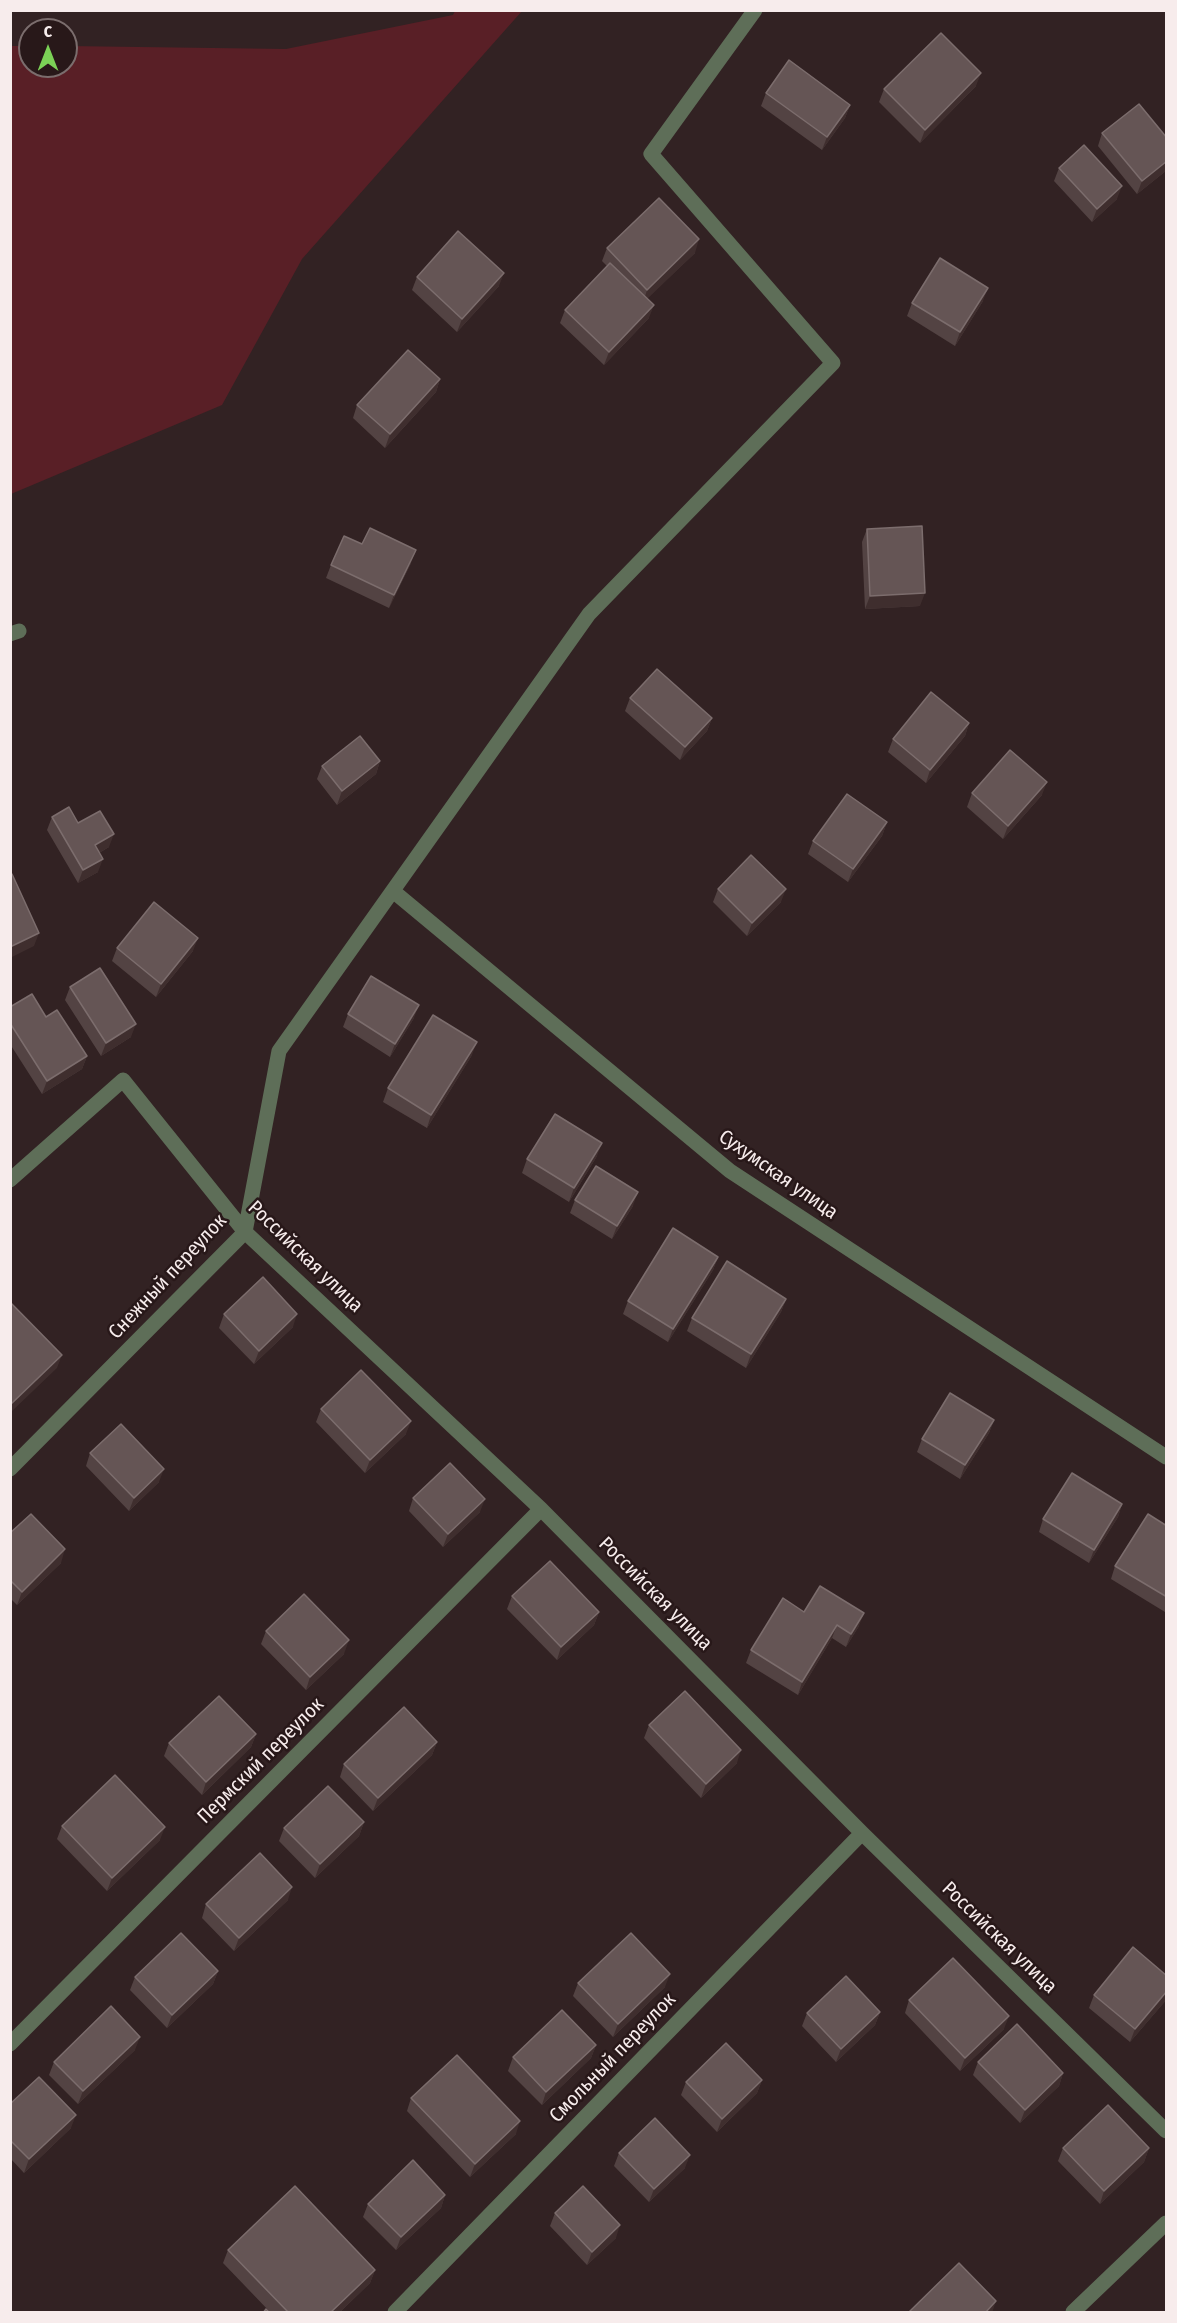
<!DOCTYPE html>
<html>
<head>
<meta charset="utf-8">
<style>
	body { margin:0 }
	#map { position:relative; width:1177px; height:2323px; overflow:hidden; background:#322223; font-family:"Fira Sans Condensed",sans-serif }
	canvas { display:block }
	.frame { position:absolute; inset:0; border:12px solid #f7ecec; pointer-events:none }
	.north { position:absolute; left:18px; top:18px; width:60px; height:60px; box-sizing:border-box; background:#281819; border:2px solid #7b6d6d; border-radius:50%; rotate:0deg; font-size:16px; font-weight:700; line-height:24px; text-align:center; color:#f7ecec }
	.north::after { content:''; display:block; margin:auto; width:21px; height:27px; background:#7bd156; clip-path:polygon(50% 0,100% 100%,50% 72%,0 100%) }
</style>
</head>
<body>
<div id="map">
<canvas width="1177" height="2323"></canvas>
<div class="frame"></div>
<div class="north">С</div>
</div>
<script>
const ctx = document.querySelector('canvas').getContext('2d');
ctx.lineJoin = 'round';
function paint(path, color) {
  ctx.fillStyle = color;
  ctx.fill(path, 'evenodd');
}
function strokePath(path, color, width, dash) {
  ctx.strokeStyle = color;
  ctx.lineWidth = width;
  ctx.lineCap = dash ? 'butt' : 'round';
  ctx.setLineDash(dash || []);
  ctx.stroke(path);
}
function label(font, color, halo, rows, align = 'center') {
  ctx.font = font + ' "Fira Sans Condensed",sans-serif';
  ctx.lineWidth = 5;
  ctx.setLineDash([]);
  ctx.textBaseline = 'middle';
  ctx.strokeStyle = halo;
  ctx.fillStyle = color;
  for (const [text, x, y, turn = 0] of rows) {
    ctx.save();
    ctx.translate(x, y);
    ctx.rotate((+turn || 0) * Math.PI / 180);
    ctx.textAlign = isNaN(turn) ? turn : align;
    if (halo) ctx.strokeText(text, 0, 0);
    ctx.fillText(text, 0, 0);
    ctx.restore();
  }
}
const green = new Path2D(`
	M 455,11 L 522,11 L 302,259 L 222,405 L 11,494 L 11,46 L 30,46 L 30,66 L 66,66 L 66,46 L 286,49 L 453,15 Z`);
const minor = new Path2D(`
	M 10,634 L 19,631
	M 393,891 L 730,1171 L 1166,1457
	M 10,1180 L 123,1080 L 245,1232 L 541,1509 L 862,1833 L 1166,2131
	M 10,1469 L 245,1232 L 279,1051 L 589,614 L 833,363 L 651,154 L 755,10
	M 10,2044 L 541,1509
	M 395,2312 L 862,1833
	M 1073,2312 L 1166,2223`);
const wall = new Path2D(`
	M 976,86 L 920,143 L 879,102 L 884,89 Z
	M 766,93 L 850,105 L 845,118 L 822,150 L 761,106 Z
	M 1102,133 L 1167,138 L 1167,170 L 1137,194 L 1098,146 Z
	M 1059,168 L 1117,199 L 1092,222 L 1054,181 Z
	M 607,248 L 695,253 L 647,298 L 649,318 L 604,365 L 560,323 L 565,310 L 607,266 L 602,261 Z
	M 417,277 L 499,286 L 457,332 L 412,290 Z
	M 983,301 L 955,346 L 907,316 L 912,303 Z
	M 440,379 L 436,392 L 385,448 L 353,418 L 357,405 Z
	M 867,529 L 920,606 L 865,609 L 862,542 Z
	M 362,544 L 411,563 L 389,608 L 326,578 L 331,565 Z
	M 630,698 L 712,718 L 707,731 L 680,760 L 625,711 Z
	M 969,723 L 965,736 L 926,783 L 888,752 L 893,739 Z
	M 380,761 L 376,774 L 337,805 L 317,779 L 322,766 Z
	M 972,793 L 1042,795 L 1003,839 L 967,807 Z
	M 52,817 L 109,847 L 99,853 L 98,872 L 78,883 L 47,830 Z
	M 887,822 L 882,836 L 848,882 L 808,854 L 813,841 Z
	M 718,889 L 781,902 L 747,936 L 713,902 Z
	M 117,948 L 193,951 L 156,997 L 112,961 Z
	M 70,987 L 131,1037 L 101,1056 L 65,1000 Z
	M 10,1007 L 46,1017 L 87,1056 L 82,1069 L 42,1094 L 10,1044 Z
	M 348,1014 L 414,1018 L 390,1057 L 343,1027 Z
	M 472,1055 L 427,1128 L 383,1102 L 388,1088 Z
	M 597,1156 L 569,1202 L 522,1173 L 527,1159 Z
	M 575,1200 L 633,1206 L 612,1239 L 570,1213 Z
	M 718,1257 L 713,1270 L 668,1342 L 623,1314 L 628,1301 Z
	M 786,1299 L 781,1312 L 746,1368 L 687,1331 L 692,1318 Z
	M 224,1314 L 293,1327 L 254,1364 L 219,1328 Z
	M 321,1409 L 406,1434 L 365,1473 L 316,1422 Z
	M 994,1420 L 989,1433 L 960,1479 L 917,1452 L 922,1439 Z
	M 90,1453 L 159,1482 L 129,1511 L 86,1466 Z
	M 413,1498 L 480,1512 L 443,1547 L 409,1511 Z
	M 1122,1504 L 1118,1517 L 1089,1563 L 1039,1532 L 1043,1519 Z
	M 1167,1526 L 1167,1609 L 1165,1612 L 1111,1579 L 1115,1566 Z
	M 10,1533 L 61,1563 L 17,1605 L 10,1598 Z
	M 512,1596 L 599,1612 L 594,1625 L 557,1660 L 507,1609 Z
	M 804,1612 L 859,1626 L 846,1647 L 832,1638 L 798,1695 L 746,1663 L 751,1650 Z
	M 266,1631 L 344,1654 L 306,1690 L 261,1644 Z
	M 649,1725 L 737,1763 L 701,1798 L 644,1738 Z
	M 256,1734 L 251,1747 L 202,1795 L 164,1756 L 169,1743 Z
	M 437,1742 L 432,1755 L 373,1811 L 340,1777 L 344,1764 Z
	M 364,1822 L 359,1836 L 315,1878 L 279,1841 L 284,1828 Z
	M 62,1826 L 160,1840 L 107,1891 L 57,1839 Z
	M 288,1900 L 234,1951 L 202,1918 L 206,1904 Z
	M 218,1971 L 213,1984 L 167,2028 L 130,1990 L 135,1977 Z
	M 1167,1976 L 1167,1999 L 1130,2042 L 1089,2008 L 1094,1995 Z
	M 578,1983 L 665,1987 L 613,2037 L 573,1996 Z
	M 909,2000 L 1004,2029 L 960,2071 L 905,2013 Z
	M 880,2012 L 875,2025 L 836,2062 L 802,2026 L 807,2013 Z
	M 596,2045 L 591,2058 L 542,2105 L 508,2071 L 513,2057 Z
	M 135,2050 L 78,2104 L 49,2075 L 54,2062 Z
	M 978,2062 L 1063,2073 L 1059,2086 L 1020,2123 L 973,2075 Z
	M 762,2080 L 757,2093 L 717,2132 L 681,2095 L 686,2082 Z
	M 411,2098 L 516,2134 L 470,2177 L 407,2111 Z
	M 10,2104 L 71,2128 L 24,2173 L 10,2158 Z
	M 1063,2148 L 1149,2148 L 1144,2162 L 1100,2204 L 1058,2161 Z
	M 619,2153 L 685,2168 L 649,2202 L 614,2166 Z
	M 445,2195 L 441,2208 L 396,2250 L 363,2217 L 368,2204 Z
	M 555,2213 L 616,2238 L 587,2265 L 550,2226 Z
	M 228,2250 L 375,2270 L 370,2283 L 339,2313 L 271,2313 L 223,2263 Z`);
const shadedWall = new Path2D(`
	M 981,73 L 976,86 L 920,143 L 925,130 Z
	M 850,105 L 845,118 L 822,150 L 827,137 Z
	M 1167,161 L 1167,170 L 1137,194 L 1142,181 Z
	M 1122,186 L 1117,199 L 1092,222 L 1097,209 Z
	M 699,239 L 695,253 L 643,303 L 647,290 Z
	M 504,273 L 499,286 L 457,332 L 462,319 Z
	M 988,288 L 983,301 L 955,346 L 960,332 Z
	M 654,305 L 649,318 L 604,365 L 609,352 Z
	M 440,379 L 436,392 L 385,448 L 390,434 Z
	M 416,550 L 411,563 L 389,608 L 394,595 Z
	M 925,593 L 920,606 L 865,609 L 870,596 Z
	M 712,718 L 707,731 L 680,760 L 685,747 Z
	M 969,723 L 965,736 L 926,783 L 930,770 Z
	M 380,761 L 376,774 L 337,805 L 342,791 Z
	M 1047,782 L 1042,795 L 1003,839 L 1008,826 Z
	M 887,822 L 882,836 L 848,882 L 853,869 Z
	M 114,834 L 109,847 L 90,858 L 95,845 Z
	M 103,859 L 98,872 L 78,883 L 83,870 Z
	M 786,889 L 781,902 L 747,936 L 752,923 Z
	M 39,933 L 34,946 L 10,958 L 10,947 Z
	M 198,938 L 193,951 L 156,997 L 161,984 Z
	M 419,1005 L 414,1018 L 390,1057 L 395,1044 Z
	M 136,1024 L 131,1037 L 101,1056 L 106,1043 Z
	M 477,1042 L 472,1055 L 427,1128 L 431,1115 Z
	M 87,1056 L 82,1069 L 42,1094 L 47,1081 Z
	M 602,1143 L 597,1156 L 569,1202 L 574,1188 Z
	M 638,1192 L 633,1206 L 612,1239 L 617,1226 Z
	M 718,1257 L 713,1270 L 668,1342 L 673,1329 Z
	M 786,1299 L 781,1312 L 746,1368 L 751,1354 Z
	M 297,1314 L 293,1327 L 254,1364 L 259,1351 Z
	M 62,1355 L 57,1368 L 10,1413 L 10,1405 Z
	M 994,1420 L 989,1433 L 960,1479 L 965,1465 Z
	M 411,1421 L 406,1434 L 365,1473 L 370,1460 Z
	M 164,1469 L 159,1482 L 129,1511 L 134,1498 Z
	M 485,1499 L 480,1512 L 443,1547 L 448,1534 Z
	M 1122,1504 L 1118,1517 L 1089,1563 L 1094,1550 Z
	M 65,1549 L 61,1563 L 17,1605 L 22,1592 Z
	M 599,1612 L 594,1625 L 557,1660 L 561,1647 Z
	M 864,1613 L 859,1626 L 846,1647 L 851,1634 Z
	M 837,1625 L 832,1638 L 798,1695 L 802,1682 Z
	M 349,1640 L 344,1654 L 306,1690 L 310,1677 Z
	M 256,1734 L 251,1747 L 202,1795 L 206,1782 Z
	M 437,1742 L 432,1755 L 373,1811 L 378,1798 Z
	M 741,1750 L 737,1763 L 701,1798 L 706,1784 Z
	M 364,1822 L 359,1836 L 315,1878 L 320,1864 Z
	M 165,1827 L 160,1840 L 107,1891 L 112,1878 Z
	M 292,1887 L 288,1900 L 234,1951 L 239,1938 Z
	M 218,1971 L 213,1984 L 167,2028 L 172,2015 Z
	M 670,1974 L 665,1987 L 613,2037 L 618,2024 Z
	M 1167,1991 L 1167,1999 L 1130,2042 L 1135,2029 Z
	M 880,2012 L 875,2025 L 836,2062 L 841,2049 Z
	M 1009,2016 L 1004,2029 L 960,2071 L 965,2058 Z
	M 140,2037 L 135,2050 L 78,2104 L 83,2091 Z
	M 596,2045 L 591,2058 L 542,2105 L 546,2092 Z
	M 1063,2073 L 1059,2086 L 1020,2123 L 1025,2110 Z
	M 762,2080 L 757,2093 L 717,2132 L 722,2119 Z
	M 76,2115 L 71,2128 L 24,2173 L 29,2159 Z
	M 520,2121 L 516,2134 L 470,2177 L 475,2164 Z
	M 1149,2148 L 1144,2162 L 1100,2204 L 1104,2191 Z
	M 690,2155 L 685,2168 L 649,2202 L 654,2189 Z
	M 445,2195 L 441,2208 L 396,2250 L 401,2237 Z
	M 620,2225 L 616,2238 L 587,2265 L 592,2252 Z
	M 375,2270 L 370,2283 L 339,2313 L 330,2313 Z
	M 996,2301 L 992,2313 L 985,2313 Z`);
const building = new Path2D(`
	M 941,33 L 981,73 L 925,130 L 884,89 Z
	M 789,60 L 850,105 L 827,137 L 766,93 Z
	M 1139,104 L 1167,138 L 1167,161 L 1142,181 L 1102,133 Z
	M 1084,145 L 1122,186 L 1097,209 L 1059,168 Z
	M 659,198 L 699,239 L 647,290 L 607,248 Z
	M 458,231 L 504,273 L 462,319 L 417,277 Z
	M 940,258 L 988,288 L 960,332 L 912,303 Z
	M 610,263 L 654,305 L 609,352 L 565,310 Z
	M 408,350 L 440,379 L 390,434 L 357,405 Z
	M 922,526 L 925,593 L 870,596 L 867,529 Z
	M 370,528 L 416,550 L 394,595 L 331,565 L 344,536 L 362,544 Z
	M 657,669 L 712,718 L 685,747 L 630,698 Z
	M 931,692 L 969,723 L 930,770 L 893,739 Z
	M 360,736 L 380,761 L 342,791 L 322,766 Z
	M 1010,750 L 1047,782 L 1008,826 L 972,793 Z
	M 847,794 L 887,822 L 853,869 L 813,841 Z
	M 69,807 L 78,823 L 100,811 L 114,834 L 95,845 L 103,859 L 83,870 L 52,817 Z
	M 751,855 L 786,889 L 752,923 L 718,889 Z
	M 12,874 L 39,933 L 10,947 L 10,875 Z
	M 154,902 L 198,938 L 161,984 L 117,948 Z
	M 100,968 L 136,1024 L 106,1043 L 70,987 Z
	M 371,976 L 419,1005 L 395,1044 L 348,1014 Z
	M 32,994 L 46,1017 L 57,1010 L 87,1056 L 47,1081 L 10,1023 L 10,1007 Z
	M 433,1015 L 477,1042 L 431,1115 L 388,1088 Z
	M 555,1114 L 602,1143 L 574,1188 L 527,1159 Z
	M 596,1166 L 638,1192 L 617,1226 L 575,1200 Z
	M 673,1228 L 718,1257 L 673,1329 L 628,1301 Z
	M 727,1261 L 786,1299 L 751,1354 L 692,1318 Z
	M 263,1277 L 297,1314 L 259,1351 L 224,1314 Z
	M 10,1302 L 62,1355 L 10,1405 Z
	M 361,1370 L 411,1421 L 370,1460 L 321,1409 Z
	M 950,1393 L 994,1420 L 965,1465 L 922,1439 Z
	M 121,1424 L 164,1469 L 134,1498 L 90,1453 Z
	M 450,1463 L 485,1499 L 448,1534 L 413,1498 Z
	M 1072,1473 L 1122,1504 L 1094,1550 L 1043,1519 Z
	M 31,1514 L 65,1549 L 22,1592 L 10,1580 L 10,1533 Z
	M 1148,1514 L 1167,1526 L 1167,1597 L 1115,1566 Z
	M 550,1561 L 599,1612 L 561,1647 L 512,1596 Z
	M 820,1586 L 864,1613 L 851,1634 L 837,1625 L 802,1682 L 751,1650 L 783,1598 L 804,1612 Z
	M 304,1594 L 349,1640 L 310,1677 L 266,1631 Z
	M 685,1691 L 741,1750 L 706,1784 L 649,1725 Z
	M 219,1696 L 256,1734 L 206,1782 L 169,1743 Z
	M 404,1707 L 437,1742 L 378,1798 L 344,1764 Z
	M 115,1775 L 165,1827 L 112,1878 L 62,1826 Z
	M 328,1786 L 364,1822 L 320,1864 L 284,1828 Z
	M 260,1853 L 292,1887 L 239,1938 L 206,1904 Z
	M 181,1933 L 218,1971 L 172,2015 L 135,1977 Z
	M 631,1933 L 670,1974 L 618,2024 L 578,1983 Z
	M 1133,1947 L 1167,1976 L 1167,1991 L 1135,2029 L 1094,1995 Z
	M 953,1958 L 1009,2016 L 965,2058 L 909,2000 Z
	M 846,1976 L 880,2012 L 841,2049 L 807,2013 Z
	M 111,2006 L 140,2037 L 83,2091 L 54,2062 Z
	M 562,2010 L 596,2045 L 546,2092 L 513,2057 Z
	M 1017,2024 L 1063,2073 L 1025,2110 L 978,2062 Z
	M 726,2043 L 762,2080 L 722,2119 L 686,2082 Z
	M 457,2055 L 520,2121 L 475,2164 L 411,2098 Z
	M 39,2077 L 76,2115 L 29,2159 L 10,2140 L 10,2104 Z
	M 1108,2105 L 1149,2148 L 1104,2191 L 1063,2148 Z
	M 655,2118 L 690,2155 L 654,2189 L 619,2153 Z
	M 413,2160 L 445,2195 L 401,2237 L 368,2204 Z
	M 295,2186 L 375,2270 L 330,2313 L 289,2313 L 228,2250 Z
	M 583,2186 L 620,2225 L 592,2252 L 555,2213 Z
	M 959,2263 L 996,2301 L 985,2313 L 910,2313 L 909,2312 Z
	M 266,2309 L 270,2313 L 263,2313 Z`);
const streetNames = [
	["Сухумская улица",778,1175,35],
	["Российская улица",305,1257,44],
	["Снежный переулок",168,1277,-47],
	["Российская улица",655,1594,45],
	["Пермский переулок",261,1761,-45],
	["Российская улица",999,1938,44],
	["Смольный переулок",613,2058,-46]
];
paint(green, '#591f26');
strokePath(minor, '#5e6e58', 15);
paint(wall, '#534343');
paint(shadedWall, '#3f2e2e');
paint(building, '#655555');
strokePath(building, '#7c6d6d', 1.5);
label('20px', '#f7ecec', '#281819', streetNames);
</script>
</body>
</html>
